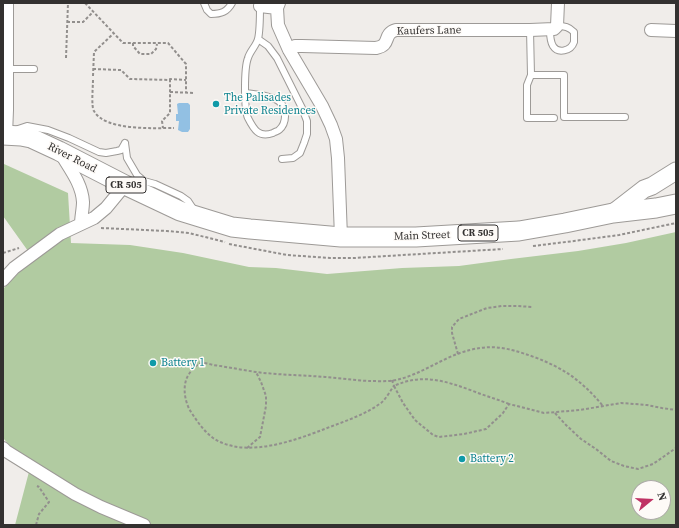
<!DOCTYPE html>
<html>
<head>
<meta charset="utf-8">
<style>
	body { margin:0 }
	#map { position:relative; width:679px; height:528px; overflow:hidden; background:#f0edea; font-family:"Source Serif 4",serif }
	canvas { display:block }
	.frame { position:absolute; inset:0; border:4px solid #333130; pointer-events:none }
	.north { position:absolute; left:631px; top:480px; width:40px; height:40px; box-sizing:border-box; background:#fdfaf7; border:1px solid #acaaa7; border-radius:50%; rotate:72deg; font-size:11px; font-weight:700; line-height:16px; text-align:center; color:#333130 }
	.north::after { content:''; display:block; margin:auto; width:14px; height:18px; background:#bf3264; clip-path:polygon(50% 0,100% 100%,50% 72%,0 100%) }
</style>
</head>
<body>
<div id="map">
<canvas width="679" height="528"></canvas>
<div class="frame"></div>
<div class="north">N</div>
</div>
<script>
const ctx = document.querySelector('canvas').getContext('2d');
ctx.lineJoin = 'round';
function paint(path, color) {
  ctx.fillStyle = color;
  ctx.fill(path, 'evenodd');
}
function strokePath(path, color, width, dash) {
  ctx.strokeStyle = color;
  ctx.lineWidth = width;
  ctx.lineCap = dash ? 'butt' : 'round';
  ctx.setLineDash(dash || []);
  ctx.stroke(path);
}
function label(font, color, halo, rows, align = 'center') {
  ctx.font = font + ' "Source Serif 4",serif';
  ctx.lineWidth = 3;
  ctx.setLineDash([]);
  ctx.textBaseline = 'middle';
  ctx.strokeStyle = halo;
  ctx.fillStyle = color;
  for (const [text, x, y, turn = 0] of rows) {
    ctx.save();
    ctx.translate(x, y);
    ctx.rotate((+turn || 0) * Math.PI / 180);
    ctx.textAlign = isNaN(turn) ? turn : align;
    if (halo) ctx.strokeText(text, 0, 0);
    ctx.fillText(text, 0, 0);
    ctx.restore();
  }
}
const green = new Path2D(`
	M 3,164 L 4,164 L 68,193 L 71,243 L 130,245 L 183,253 L 249,267 L 276,268 L 327,274 L 402,268 L 459,266 L 511,259 L 578,251 L 626,243 L 676,232 L 676,525 L 15,525 L 30,468 L 3,438 L 3,289 L 33,258 L 3,216 ZM 639,488 L 663,488 L 663,512 L 639,512 Z`);
const water = new Path2D(`
	M 179,103 L 188,103 L 190,105 L 190,129 L 188,132 L 182,132 L 178,130 L 179,121 L 176,121 L 176,114 L 178,114 L 177,104 Z`);
const path = new Path2D(`
	M 85,3 L 123,43 L 168,43 L 186,64 L 186,92
	M 67,22 L 83,22 L 94,11
	M 133,43 L 133,46 L 140,54 L 151,54 L 156,49 L 157,44
	M 66,58 L 68,3
	M 93,69 L 121,70 L 130,79 L 170,80 L 170,113 L 162,121 L 163,128
	M 93,76 L 94,52 L 114,33
	M 93,80 C 93,86 91,107 94,111 C 105,131 153,128 174,128
	M 170,80 L 170,79 L 186,80
	M 170,92 L 195,93
	M 101,228 L 167,231 L 189,233 L 225,242
	M 229,244 L 287,255 L 330,258 L 354,258 L 503,249
	M 533,246 L 574,241 L 619,235 L 676,223
	M 3,253 L 19,248
	M 458,354 L 452,333 L 452,327 L 459,319 L 487,308 L 502,306 L 517,306 L 533,307
	M 392,380 L 394,386 C 390,391 386,399 381,403 C 363,416 342,422 322,430 C 293,441 251,456 220,442 C 207,436 199,424 191,412 C 184,401 182,384 189,374 C 192,369 197,364 202,363 C 206,363 210,364 213,365 C 228,367 242,370 256,372 C 279,375 302,375 325,377 C 339,378 353,380 368,381 C 378,381 390,382 400,379 C 420,374 440,360 460,353 C 489,343 506,347 534,357 C 564,368 582,381 603,406
	M 509,404 C 497,399 485,396 473,391 C 446,381 422,373 394,386 L 403,403 L 415,420 L 433,435 L 439,437 L 464,434 L 486,429 L 503,413 L 509,404 L 544,413 L 580,410 L 621,403 L 647,405 L 662,408 L 676,410
	M 555,413 L 566,425 L 581,439 L 596,449 L 611,461 L 624,466 L 638,469 L 653,464 L 676,448
	M 247,448 L 260,437 L 266,406 L 266,396 L 261,382 L 256,372
	M 36,525 L 39,514 L 49,502 L 39,487 L 37,486`);
const lane = new Path2D(`
	M 204,3 L 207,10 L 211,14 C 221,14 227,12 232,3
	M 530,30 L 531,75 L 564,75 L 564,117 L 625,117
	M 550,30 C 550,35 550,41 553,46 C 558,54 571,51 574,42 C 574,39 574,36 574,32 C 569,27 565,26 557,26
	M 258,39 L 268,46 L 277,58 L 302,108 L 307,121 L 307,134 L 304,143 L 300,153 L 293,158 L 282,159
	M 7,69 L 34,69
	M 531,75 L 527,85 L 527,118 L 554,118
	M 246,93 C 255,94 266,95 275,99 C 287,104 288,122 279,130 C 278,131 274,132 273,133 C 259,138 254,130 248,118 C 244,109 244,68 248,58 C 250,51 256,46 258,39 C 260,31 260,15 260,6
	M 18,129 L 27,126 L 48,130 L 69,138 L 99,152 L 106,153 L 117,151 L 121,150 L 125,143
	M 125,143 L 127,158 L 137,175 L 144,181 L 155,184 L 181,196 L 188,201 L 194,210`);
const street = new Path2D(`
	M 261,3 L 260,6 L 277,8
	M 279,3 L 277,8 L 278,25 L 289,50 L 322,106 L 331,125 L 336,139 L 338,158 L 341,237
	M 651,30 L 676,31
	M 289,50 L 295,46 L 302,46 L 376,48 C 392,45 382,34 396,30 L 530,30 L 554,29 L 557,26 L 558,3
	M 6,135 L 7,110 L 7,3
	M 61,154 C 70,169 82,184 83,202 C 83,209 81,217 81,224
	M 3,280 L 14,268 L 60,234 L 94,218 L 106,208 L 125,185
	M 3,448 L 6,451 L 75,494 L 101,507 L 144,525`);
const secondary = new Path2D(`
	M 613,213 L 644,189 L 652,186 L 676,171`);
const primary = new Path2D(`
	M 3,135 L 21,136 L 31,138 L 59,151 L 125,185 L 180,211 L 232,227 L 250,229 L 341,237 L 416,237 L 519,231 L 565,223 L 613,213 L 656,208 L 676,204`);
const markers = [
	[216,104,4,"#0f9aa8"],
	[153,363,4,"#0f9aa8"],
	[462,459,4,"#0f9aa8"]
];
const shields = [
	[126,185,40],
	[478,233,40]
];
const shieldNames = [
	["CR 505",126,185],
	["CR 505",478,233]
];
const streetNames = [
	["Kaufers Lane",429,31,-1],
	["River Road",72,158,27],
	["Main Street",422,236,-2]
];
const cultureNames = [
	["The Palisades",224,98],
	["Private Residences",224,111],
	["Battery 1",161,363],
	["Battery 2",470,459]
];
paint(green, '#b1cba1');
paint(water, '#92c0e3');
strokePath(lane, '#9d9a97', 8);
strokePath(street, '#9d9a97', 14);
strokePath(secondary, '#9d9a97', 19);
strokePath(primary, '#9d9a97', 21);
strokePath(path, '#928f8d', 2, [3, 2]);
strokePath(lane, '#fff', 6);
strokePath(street, '#fff', 12);
strokePath(secondary, '#fff', 17);
strokePath(primary, '#fff', 19);
for (const [x, y, r, color] of markers) {
  const dot = new Path2D();
  dot.arc(x, y, r, 0, 2 * Math.PI);
  ctx.fillStyle = color;
  ctx.fill(dot);
  strokePath(dot, '#fdfaf7', 1.5);
}
for (const [x, y, w] of shields) {
  const box = new Path2D();
  box.roundRect(x - w / 2, y - 8, w, 16, 3);
  ctx.fillStyle = '#fdfaf7';
  ctx.fill(box);
  strokePath(box, '#333130', 1);
}
label('bold 10px', '#333130', null, shieldNames);
label('11px', '#333130', '#fdfaf7', streetNames);
label('11px', '#0d838f', '#fdfaf7', cultureNames, 'left');
</script>
</body>
</html>
